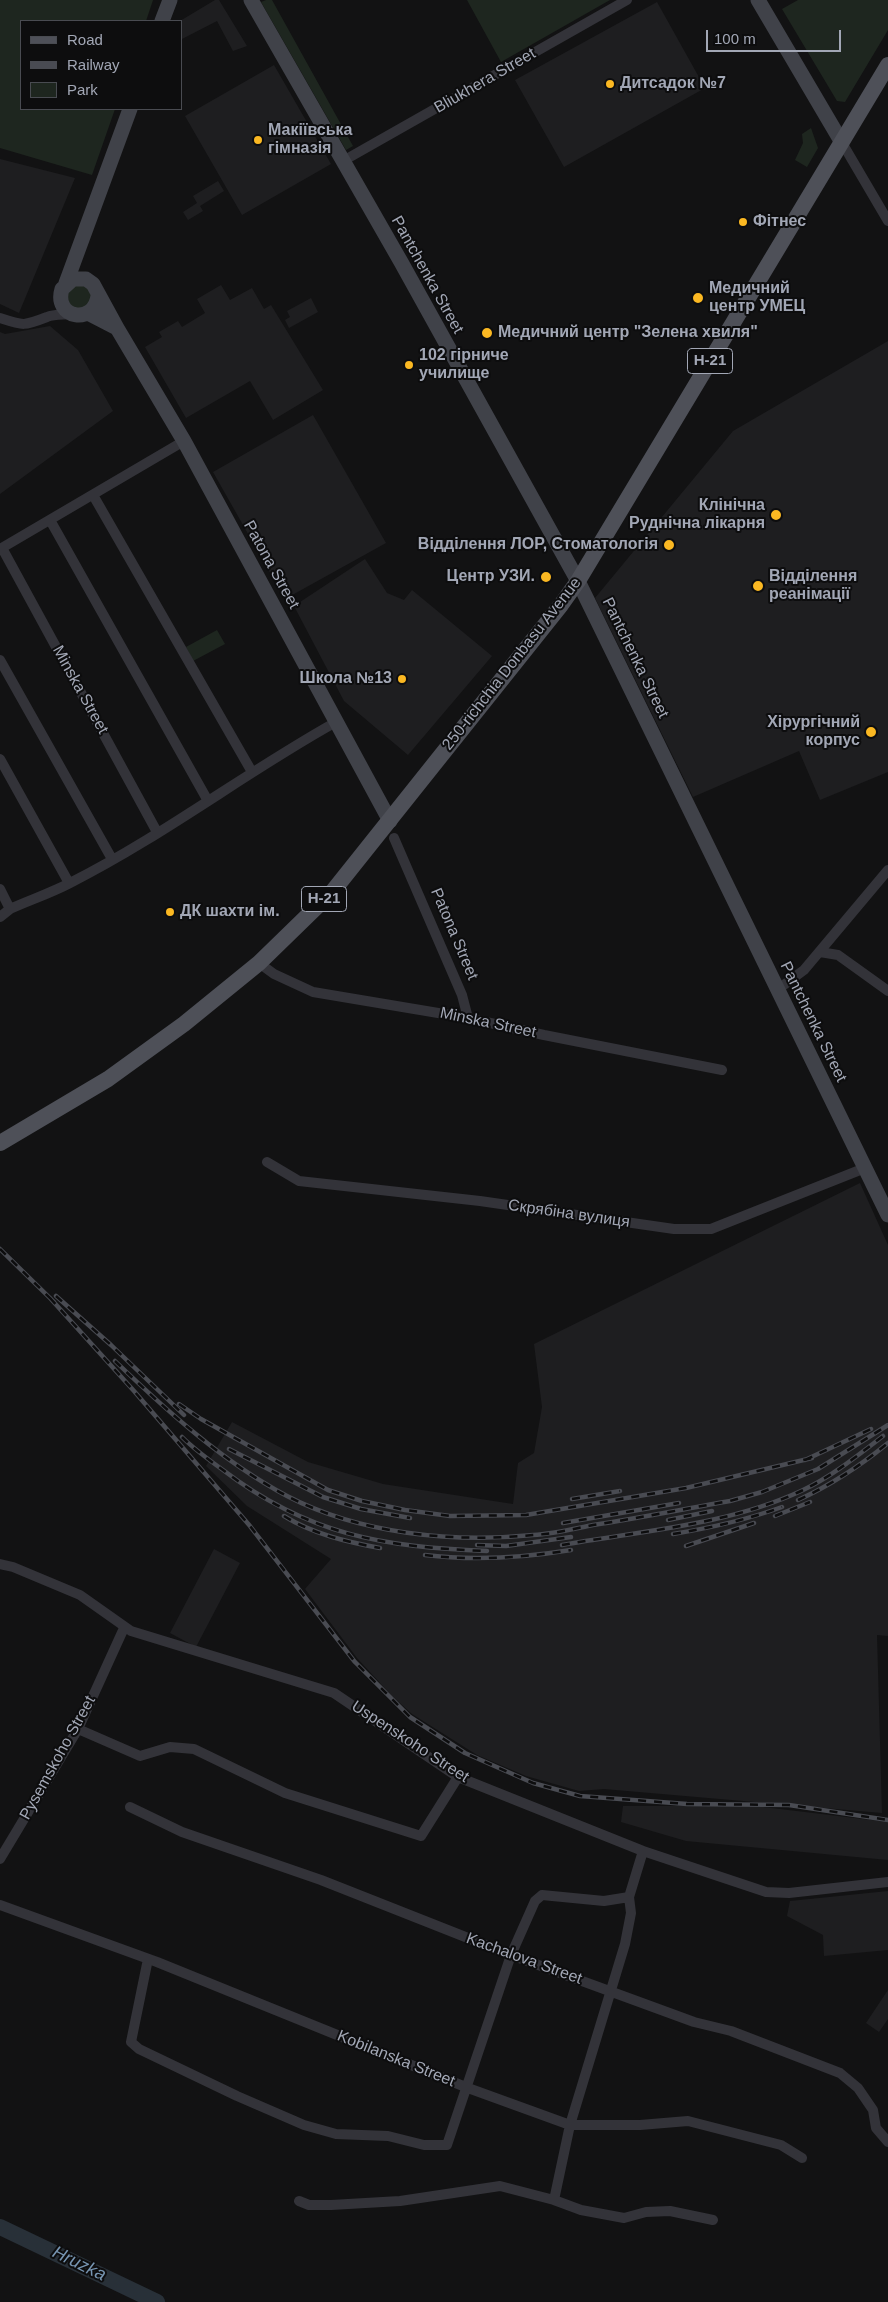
<!DOCTYPE html>
<html>
<head>
<meta charset="utf-8">
<style>
	body { margin:0 }
	#map { position:relative; width:888px; height:2302px; overflow:hidden; background:#121213; font-family:Helvetica,sans-serif }
	canvas { display:block }
	.legend { position:absolute; left:20px; top:20px; width:162px; height:90px; box-sizing:border-box; background:#0d0d0e; border:1px solid #494b51; margin:0; padding:6px 9px; list-style:none; font-size:15px; color:#a2a7b5 }
	.legend li { display:flex; align-items:center; gap:10px; height:25px }
	.legend b { width:25px; border:1px solid #494b51 }
	.scale { position:absolute; left:706px; top:30px; width:135px; height:22px; box-sizing:border-box; border:2px solid #a2a7b5; border-top:0; padding-left:6px; font-size:15px; line-height:18px; white-space:nowrap; color:#a2a7b5; -webkit-text-stroke:4px #0d0d0e; paint-order:stroke }
</style>
</head>
<body>
<div id="map">
<canvas width="888" height="2302"></canvas>
<ul class="legend">
<li><b style="height:6px;background:#4e5058"></b>Road</li>
<li><b style="height:6px;background:#494b52"></b>Railway</li>
<li><b style="height:14px;background:#1e261f"></b>Park</li>
</ul>
<div class="scale">100 m</div>
</div>
<script>
const ctx = document.querySelector('canvas').getContext('2d');
ctx.lineJoin = 'round';
function paint(path, color) {
  ctx.fillStyle = color;
  ctx.fill(path, 'evenodd');
}
function strokePath(path, color, width, dash) {
  ctx.strokeStyle = color;
  ctx.lineWidth = width;
  ctx.lineCap = dash ? 'butt' : 'round';
  ctx.setLineDash(dash || []);
  ctx.stroke(path);
}
function label(font, color, halo, rows, align = 'center') {
  ctx.font = font + ' Helvetica,sans-serif';
  ctx.lineWidth = 4;
  ctx.setLineDash([]);
  ctx.textBaseline = 'middle';
  ctx.strokeStyle = halo;
  ctx.fillStyle = color;
  for (const [text, x, y, turn = 0] of rows) {
    ctx.save();
    ctx.translate(x, y);
    ctx.rotate((+turn || 0) * Math.PI / 180);
    ctx.textAlign = isNaN(turn) ? turn : align;
    if (halo) ctx.strokeText(text, 0, 0);
    ctx.fillText(text, 0, 0);
    ctx.restore();
  }
}
const built = new Path2D(`
	M 215,0 L 219,0 L 247,46 L 233,51 L 217,21 L 182,39 L 181,21 L 180,21 Z
	M 657,2 L 705,88 L 564,167 L 515,80 Z
	M 274,65 L 331,164 L 242,215 L 185,116 Z
	M 0,159 L 75,178 L 19,313 L 0,304 Z
	M 218,181 L 224,191 L 200,206 L 203,211 L 188,220 L 183,212 L 197,203 L 193,196 Z
	M 221,285 L 230,300 L 252,288 L 264,309 L 271,305 L 323,390 L 273,420 L 250,381 L 186,418 L 145,347 L 162,337 L 159,332 L 178,321 L 182,327 L 205,313 L 197,299 Z
	M 311,298 L 318,312 L 289,328 L 285,320 L 290,317 L 287,311 Z
	M 50,326 L 78,350 L 113,411 L 0,494 L 0,332 L 5,334 Z
	M 888,341 L 888,772 L 820,800 L 799,751 L 693,797 L 595,598 L 733,431 Z
	M 313,415 L 386,543 L 285,599 L 213,472 Z
	M 365,559 L 387,593 L 404,600 L 412,590 L 492,656 L 408,755 L 344,701 L 294,606 Z
	M 860,1183 L 888,1245 L 888,1636 L 877,1635 L 882,1813 L 604,1789 L 579,1791 L 526,1776 L 477,1755 L 412,1714 L 391,1695 L 357,1658 L 305,1589 L 331,1559 L 247,1506 L 206,1466 L 232,1422 L 308,1462 L 383,1484 L 513,1504 L 518,1463 L 534,1453 L 542,1407 L 534,1344 Z
	M 214,1549 L 240,1563 L 196,1647 L 170,1633 Z
	M 623,1806 L 755,1806 L 888,1822 L 888,1860 L 686,1841 L 621,1822 Z
	M 888,1891 L 888,1950 L 824,1956 L 823,1935 L 787,1916 L 790,1901 Z
	M 888,1990 L 888,2019 L 879,2032 L 866,2023 Z`);
const green = new Path2D(`
	M 0,0 L 153,0 L 146,21 L 21,21 L 21,109 L 115,109 L 92,175 L 0,148 Z
	M 266,0 L 272,0 L 353,146 L 346,150 L 261,2 Z
	M 467,0 L 610,0 L 501,62 Z
	M 798,0 L 888,0 L 888,30 L 845,102 L 837,101 L 782,9 Z
	M 811,128 L 818,148 L 807,167 L 795,160 L 803,143 L 802,134 Z
	M 85,284 L 93,297 L 84,310 L 69,306 L 67,291 L 70,287 Z
	M 217,630 L 225,644 L 193,661 L 186,647 Z`);
const river = new Path2D(`
	M 0,2227 L 157,2302`);
const street = new Path2D(`
	M 841,141 L 888,221
	M 343,161 L 627,0
	M 0,318 C 24,326 24,326 47,317 C 54,314 64,315 72,314
	M 93,495 L 252,772
	M 50,520 L 208,801
	M 2,548 L 157,832
	M 0,549 L 184,441
	M 0,660 L 112,859
	M 0,759 L 69,883
	M 394,838 L 462,995 L 468,1018
	M 0,889 L 10,909 L 0,917
	M 10,909 C 30,900 51,893 70,883 C 163,836 246,772 336,722
	M 820,952 L 838,955 L 888,991
	M 259,963 L 274,974 L 313,992 L 468,1018 L 544,1035 L 722,1070
	M 777,990 L 804,970 L 888,870
	M 267,1162 L 299,1181 L 480,1201 L 674,1229 L 711,1229 L 865,1168
	M 0,1564 L 13,1567 L 80,1595 L 131,1631 L 334,1693 L 458,1777 L 643,1851 L 766,1892 L 789,1893 L 888,1882
	M 78,1729 L 140,1756 L 170,1747 L 194,1749 L 285,1793 L 421,1836 L 458,1777
	M 130,1807 L 182,1832 L 321,1880 L 511,1955 L 694,2022 L 731,2031 L 840,2073 L 858,2088 L 873,2110 L 876,2128 L 888,2142
	M 0,1859 L 78,1729 L 124,1628
	M 0,1905 L 157,1962 L 468,2088 L 570,2125 L 640,2125 L 688,2121 L 781,2145 L 802,2158
	M 148,1959 L 131,2042 L 139,2049 L 237,2096 L 304,2125 L 336,2134 L 388,2136 L 424,2145 L 447,2145 L 511,1955 L 535,1901 L 542,1895 L 604,1901 L 629,1897 L 643,1851
	M 554,2200 L 570,2125 L 625,1944 L 631,1913 L 629,1897
	M 299,2201 L 309,2205 L 331,2205 L 400,2201 L 500,2186 L 554,2200 L 581,2210 L 624,2218 L 646,2212 L 670,2211 L 713,2220`);
const secondary = new Path2D(`
	M 251,0 L 401,262 L 578,581 L 888,1215
	M 758,0 L 841,141
	M 162,21 L 170,0
	M 66,283 L 130,109
	M 88,313 L 117,328 L 93,284 L 86,279 L 73,279 L 62,289 C 53,318 94,326 98,296
	M 117,328 L 184,441 L 390,821`);
const primary = new Path2D(`
	M 0,1143 L 108,1079 L 184,1024 L 259,963 L 333,891 L 561,605 L 578,581 L 888,65`);
const rail = new Path2D(`
	M 0,1249 L 54,1302
	M 56,1296 L 111,1345 L 184,1415
	M 50,1298 L 134,1391 L 250,1526 L 355,1662 L 410,1717 L 465,1753 L 533,1783 L 580,1796 L 687,1804 L 789,1805 L 888,1820
	M 115,1361 C 167,1411 223,1462 287,1496 C 360,1534 452,1543 533,1535 C 553,1534 573,1529 593,1525 C 639,1518 684,1509 730,1501 L 762,1492 L 818,1469 L 888,1425
	M 179,1404 L 201,1419 L 328,1490 L 362,1501 L 405,1510 L 450,1516 L 526,1515 L 686,1488 L 812,1458
	M 182,1437 C 194,1449 209,1460 223,1470 C 308,1535 383,1547 487,1551
	M 229,1449 L 323,1497 L 361,1509 L 410,1518
	M 805,1460 L 871,1429
	M 572,1499 L 620,1491
	M 798,1500 C 831,1485 860,1466 888,1443
	M 284,1516 C 313,1534 347,1542 380,1548
	M 775,1516 L 810,1502
	M 668,1520 L 712,1511
	M 563,1523 L 679,1503
	M 673,1534 C 710,1528 746,1520 782,1507
	M 477,1545 L 506,1546 L 571,1537
	M 562,1545 C 641,1531 728,1525 801,1491 C 831,1477 857,1456 883,1436
	M 686,1546 L 754,1523
	M 425,1555 C 474,1561 522,1558 571,1550`);
const markers = [
	[610,84,5,"#fbb822"],
	[258,140,5,"#fbb822"],
	[743,222,5,"#fbb822"],
	[698,298,6,"#fbb822"],
	[487,333,6,"#fbb822"],
	[409,365,5,"#fbb822"],
	[776,515,6,"#fbb822"],
	[669,545,6,"#fbb822"],
	[546,577,6,"#fbb822"],
	[758,586,6,"#fbb822"],
	[402,679,5,"#fbb822"],
	[871,732,6,"#fbb822"],
	[170,912,5,"#fbb822"]
];
const shields = [
	[710,361,45],
	[324,899,45]
];
const shieldNames = [
	["Н-21",710,361],
	["Н-21",324,899]
];
const streetNames = [
	["Bliukhera Street",485,81,-30],
	["Pantchenka Street",427,275,61],
	["Patona Street",271,565,61],
	["Pantchenka Street",635,658,64],
	["250-richchia Donbasu Avenue",512,664,-52],
	["Minska Street",80,690,61],
	["Patona Street",454,934,67],
	["Pantchenka Street",813,1022,64],
	["Minska Street",488,1023,12],
	["Скрябіна вулиця",569,1214,8],
	["Uspenskoho Street",410,1742,33],
	["Pysemskoho Street",58,1758,-61],
	["Kachalova Street",524,1959,20],
	["Kobilanska Street",396,2059,22]
];
const poiNames = [
	["Дитсадок №7",620,84],
	["Макіївська",268,131],
	["гімназія",268,149],
	["Фітнес",753,222],
	["Медичний",709,289],
	["центр УМЕЦ",709,307],
	["Медичний центр \"Зелена хвиля\"",498,333],
	["102 гірниче",419,356],
	["училище",419,374],
	["Клінічна",765,506,"right"],
	["Руднічна лікарня",765,524,"right"],
	["Відділення ЛОР, Стоматологія",658,545,"right"],
	["Центр УЗИ.",535,577,"right"],
	["Відділення",769,577],
	["реанімації",769,595],
	["Школа №13",392,679,"right"],
	["Хірургічний",860,723,"right"],
	["корпус",860,741,"right"],
	["ДК шахти ім.",180,912]
];
const waterNames = [
	["Hruzka",79,2264,26]
];
paint(built, '#1e1e20');
paint(green, '#1e261f');
strokePath(river, '#283038', 16);
strokePath(street, '#333339', 10);
strokePath(secondary, '#404249', 15);
strokePath(primary, '#4e5058', 16);
strokePath(rail, '#494b52', 4.5);
strokePath(rail, '#0d0d0e', 2.5, [8]);
for (const [x, y, r, color] of markers) {
  const dot = new Path2D();
  dot.arc(x, y, r, 0, 2 * Math.PI);
  ctx.fillStyle = color;
  ctx.fill(dot);
  strokePath(dot, '#0d0d0e', 2);
}
for (const [x, y, w] of shields) {
  const box = new Path2D();
  box.roundRect(x - w / 2, y - 12.5, w, 25, 4);
  ctx.fillStyle = '#0d0d0e';
  ctx.fill(box);
  strokePath(box, '#a2a7b5', 1);
}
label('bold 15px', '#a2a7b5', null, shieldNames);
label('16px', '#a2a7b5', '#0d0d0e', streetNames);
label('bold 16px', '#a2a7b5', '#0d0d0e', poiNames, 'left');
label('italic 18px', '#7795b2', '#0d0d0e', waterNames);
</script>
</body>
</html>
